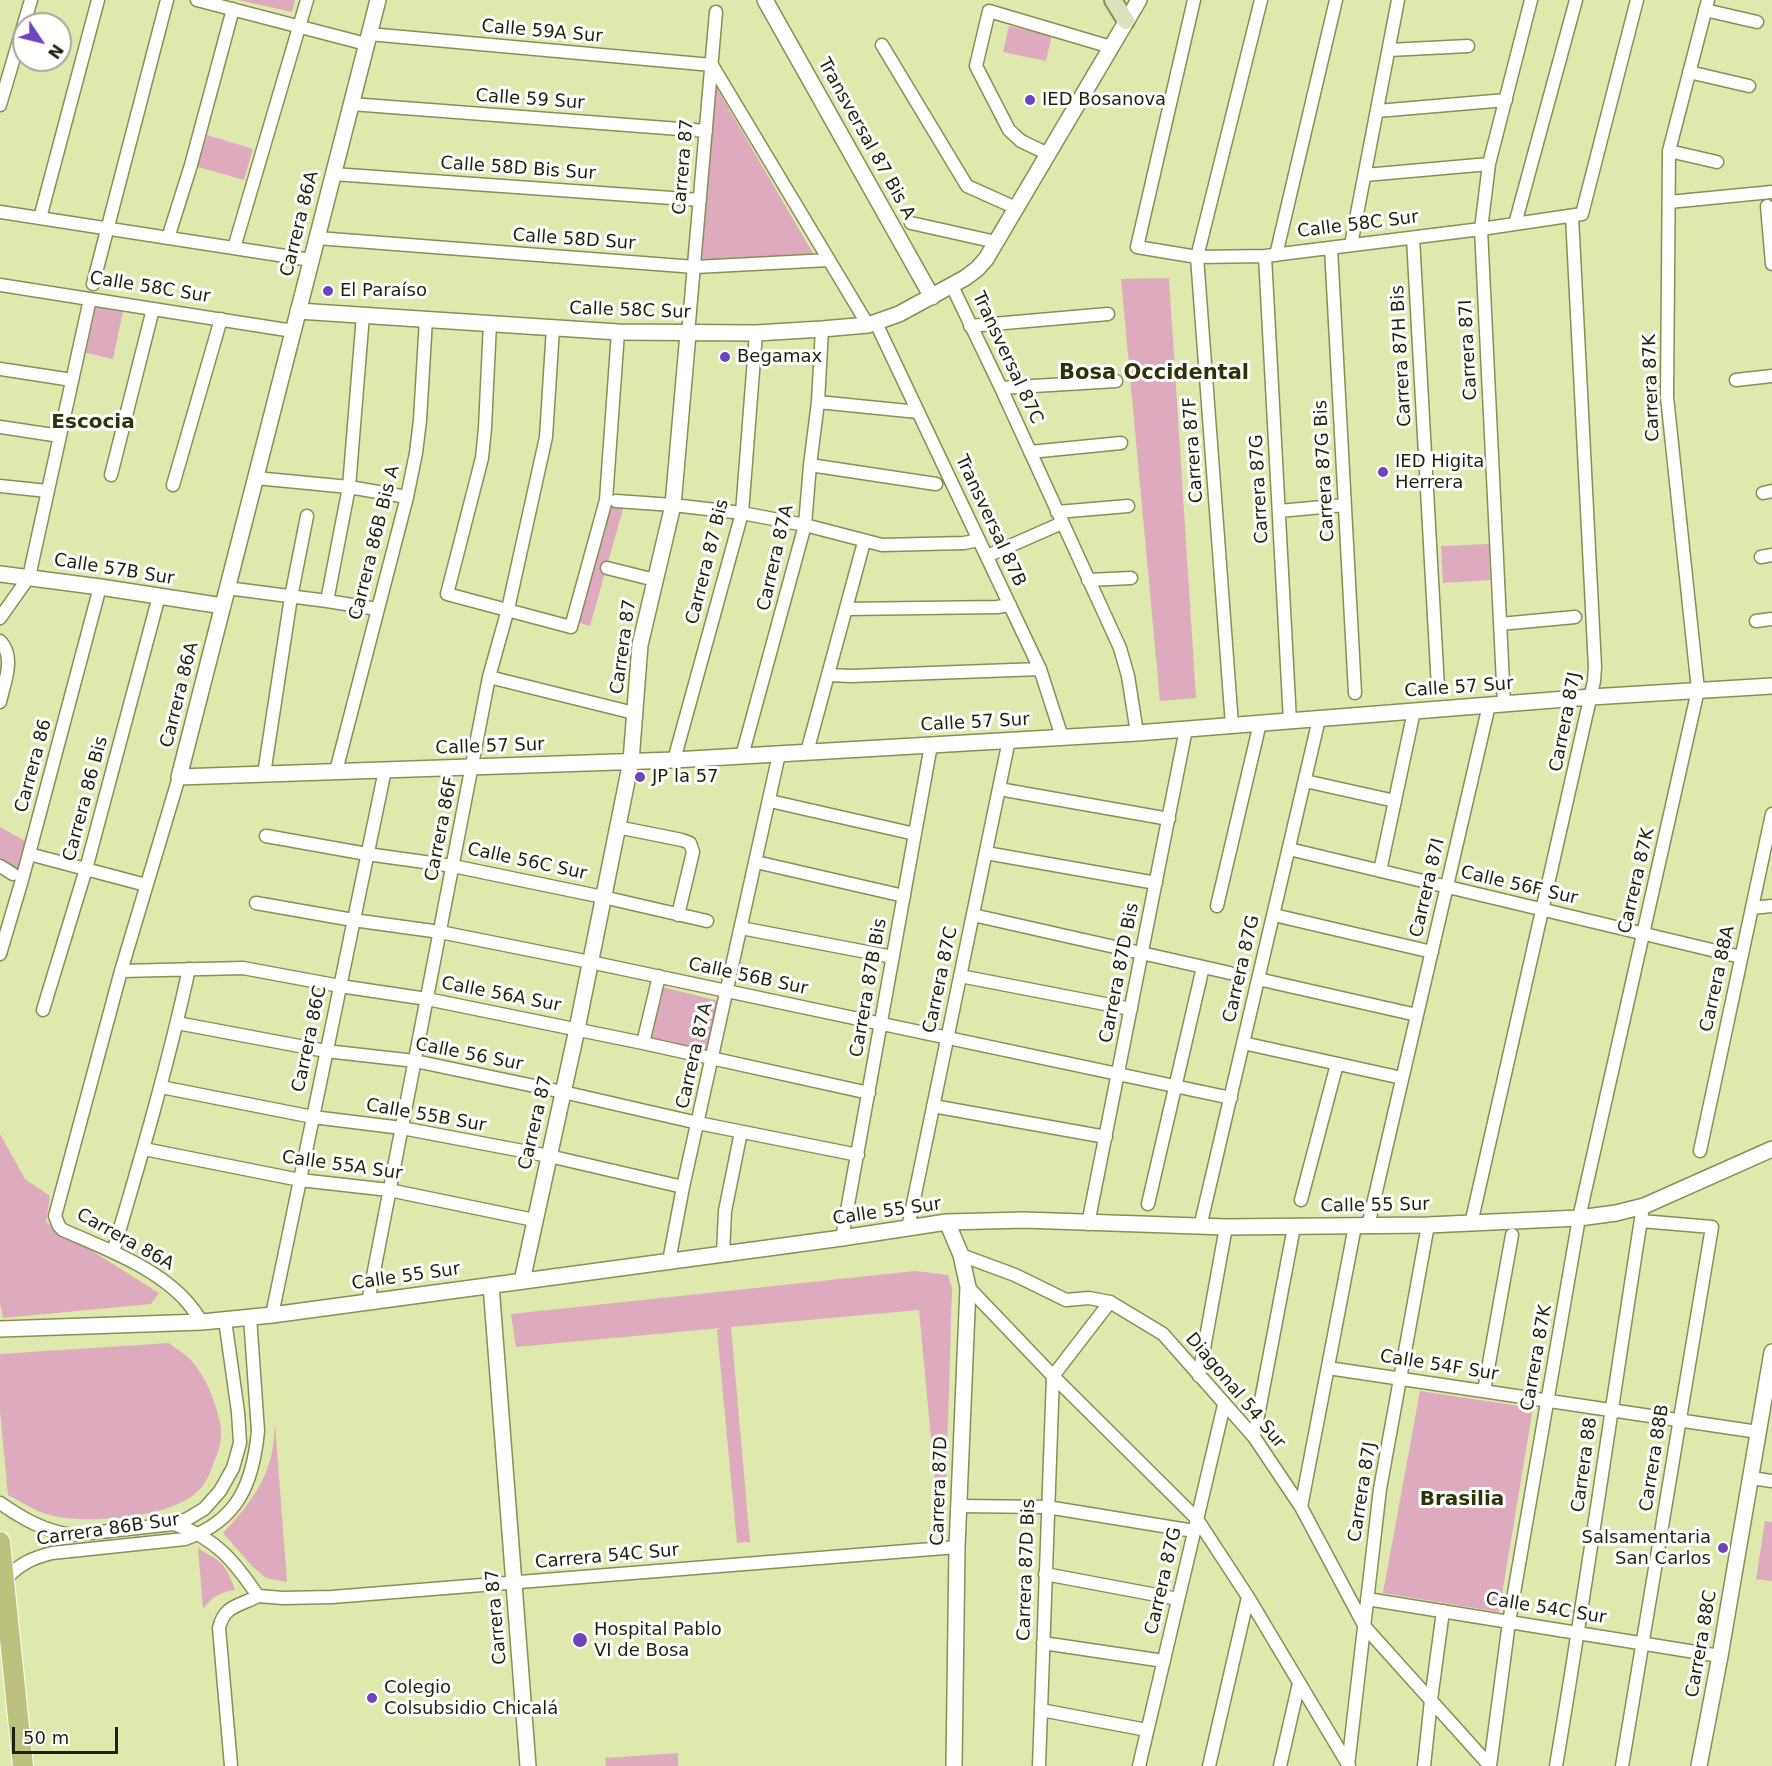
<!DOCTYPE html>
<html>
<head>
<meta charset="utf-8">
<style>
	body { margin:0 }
	#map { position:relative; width:1772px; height:1766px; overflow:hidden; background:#dfe8ad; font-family:"DejaVu Sans",sans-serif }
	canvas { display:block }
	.north { position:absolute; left:12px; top:12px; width:60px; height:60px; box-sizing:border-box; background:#fff; border:2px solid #a5a79d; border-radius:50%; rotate:125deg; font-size:16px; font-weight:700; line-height:24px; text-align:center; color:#1f220b }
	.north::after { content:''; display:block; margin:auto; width:21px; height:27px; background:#6d44bd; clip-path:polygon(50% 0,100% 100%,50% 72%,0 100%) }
	.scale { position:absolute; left:12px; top:1727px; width:106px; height:27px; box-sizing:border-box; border:3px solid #1f220b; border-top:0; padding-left:8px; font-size:18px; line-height:21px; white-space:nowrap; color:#1f220b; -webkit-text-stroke:4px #fff; paint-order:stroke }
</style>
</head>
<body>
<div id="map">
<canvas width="1772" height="1766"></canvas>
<div class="north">N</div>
<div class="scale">50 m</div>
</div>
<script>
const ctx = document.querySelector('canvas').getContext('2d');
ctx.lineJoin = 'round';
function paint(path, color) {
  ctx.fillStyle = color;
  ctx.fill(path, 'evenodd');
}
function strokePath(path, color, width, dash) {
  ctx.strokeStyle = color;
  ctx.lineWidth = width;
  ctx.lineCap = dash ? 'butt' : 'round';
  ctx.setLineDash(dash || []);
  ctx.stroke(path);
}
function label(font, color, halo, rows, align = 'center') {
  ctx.font = font + ' "DejaVu Sans",sans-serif';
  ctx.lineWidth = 6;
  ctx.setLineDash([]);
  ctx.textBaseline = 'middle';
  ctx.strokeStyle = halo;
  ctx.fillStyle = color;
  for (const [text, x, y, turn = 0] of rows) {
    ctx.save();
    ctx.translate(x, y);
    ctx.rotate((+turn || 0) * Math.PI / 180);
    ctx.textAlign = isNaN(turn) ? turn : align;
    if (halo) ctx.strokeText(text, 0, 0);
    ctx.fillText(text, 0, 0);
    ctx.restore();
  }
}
const green = new Path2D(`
	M 238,0 L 295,0 L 292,12 Z
	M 1009,26 L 1052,35 L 1046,61 L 1003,52 Z
	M 715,85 L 814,255 L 700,264 Z
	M 207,135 L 253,149 L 244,180 L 198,167 Z
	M 1169,278 L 1196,698 L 1160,701 L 1121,279 Z
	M 96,305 L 123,311 L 113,359 L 86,353 Z
	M 610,506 L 623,509 L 590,626 L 577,622 Z
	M 1489,544 L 1490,580 L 1443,583 L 1441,546 Z
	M 0,827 L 27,842 L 20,872 L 0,859 Z
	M 662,987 L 719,1001 L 707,1052 L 650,1039 Z
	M 0,1134 L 25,1179 L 50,1196 L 46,1222 L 159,1293 L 151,1304 L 3,1318 L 0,1304 Z
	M 915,1271 L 948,1275 L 952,1288 L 945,1519 L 939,1524 L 919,1310 L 731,1327 L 750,1542 L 737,1543 L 717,1330 L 721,1328 L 516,1347 L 511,1314 Z
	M 169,1343 C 176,1349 185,1354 191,1360 C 205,1376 214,1398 219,1418 C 223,1434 221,1447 214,1462 C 211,1471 206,1483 199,1490 C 173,1518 89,1524 54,1516 C 38,1513 22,1502 8,1495 L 0,1411 L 0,1354 Z
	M 1420,1391 L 1533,1408 L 1499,1612 L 1383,1593 Z
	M 275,1424 L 287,1582 L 266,1578 L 252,1566 L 223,1533 C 244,1511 266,1484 272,1452 C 274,1443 274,1433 275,1424 Z
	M 1765,1521 L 1772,1522 L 1772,1581 L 1756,1579 Z
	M 198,1548 C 222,1563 225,1561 235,1590 C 220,1592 212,1597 203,1609 Z
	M 678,1753 L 678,1766 L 606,1766 L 605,1758 Z`);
const minor = new Path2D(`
	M 197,0 L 366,44
	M 1194,0 L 1137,247 L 1197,257 L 1265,256 L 1481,229 L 1582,214 L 1637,0
	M 1705,10 L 1757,22
	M 369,34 L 712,65 L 868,325
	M 882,45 L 967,186 L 1016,208
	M 1389,50 L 1468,46
	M 1689,72 L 1749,86
	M 351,104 L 706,131
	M 0,105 L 31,0
	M 1377,111 L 1506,100
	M 1669,151 L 1717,162
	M 1048,154 L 1021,141 L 1009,130 L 976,66 L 989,11 L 1111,47
	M 333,174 L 700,200
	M 1365,175 L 1489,164
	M 1669,202 L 1772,192
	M 1767,206 L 1772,264
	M 0,212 L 311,260
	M 40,218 L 98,0
	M 911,223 L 996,242
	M 1515,224 L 1576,0
	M 168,238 L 191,165 L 233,9
	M 317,238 L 695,267 L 829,260
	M 1413,238 L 1438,688
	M 1351,245 L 1398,0
	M 234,248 L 307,0
	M 1331,248 L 1355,693
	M 1276,255 L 1336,0
	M 1265,256 L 1290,721
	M 93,284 L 167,0
	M 0,285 L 293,331
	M 952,286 L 1001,388 L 1120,648 L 1128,676 L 1137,733
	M 490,323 L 485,428 L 482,458 L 447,594 L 571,627 L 606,500 L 618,332
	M 876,323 L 1040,669 L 1062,737
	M 970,326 L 1108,314
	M 688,334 L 716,12
	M 0,369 L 72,380
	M 1736,380 L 1772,376
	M 1001,388 L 1116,381
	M 818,402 L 918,412
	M 0,427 L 60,436
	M 1030,452 L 1121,443
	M 810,465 L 936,484
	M 111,475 L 153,309
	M 256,478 L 349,487 L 407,497
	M 173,485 L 221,319
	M 0,486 L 47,491
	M 1763,493 L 1772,491
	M 616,501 L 673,505 L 742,513 L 805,525 L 882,545 L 964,543 L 979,540
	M 1279,511 L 1345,505
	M 1057,512 L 1128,506
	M 987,556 L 1062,523
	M 1761,557 L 1772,555
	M 607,568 L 655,580
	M 1088,580 L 1131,578
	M 227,588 L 327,601 L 377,609
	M 327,601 L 349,487 L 363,315
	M 846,609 L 997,607 L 1010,605
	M 0,618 L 29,577 L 90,299
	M 1756,621 L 1772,619
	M 1500,624 L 1575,617
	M 0,641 C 16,657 4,683 0,702
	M 828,675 L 851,676 L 1040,669
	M 489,677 L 634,713
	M 1504,704 L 1481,229 L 1489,164 L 1531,0
	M 1232,725 L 1197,257 L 1261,0
	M 807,752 L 864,542
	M 742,756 L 805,525 L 810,465 L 818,402 L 822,329
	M 674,760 L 742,513 L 756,333
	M 336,771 L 407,497 L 416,453 L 420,420 L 426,319
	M 264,774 L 291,597 L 307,516
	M 179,777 L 121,971 L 55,1216 L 59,1226 L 63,1230 C 104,1248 158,1268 188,1303 C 193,1309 198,1316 202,1322
	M 1305,781 L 1395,801
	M 999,789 L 1169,819
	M 770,801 L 915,834
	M 617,827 L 682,840 L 690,843 L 693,852 L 678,915
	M 266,836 L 367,854 L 453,866 L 603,897 L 707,921
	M 1289,849 L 1741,957
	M 986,853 L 1156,883
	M 29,854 L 146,885
	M 756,862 L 904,896
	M 0,866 L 13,874
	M 1380,871 L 1414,711
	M 256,903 L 353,920 L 440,932 L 590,962 L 1231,1098
	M 1217,906 L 1260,723
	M 1752,908 L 1772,906
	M 973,915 L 1230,973
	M 1274,915 L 1432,952
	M 741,928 L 893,957
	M 0,954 L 22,880 L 100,587
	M 121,971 L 243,968 L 340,986 L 427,999 L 643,1043 L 869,1093
	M 960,976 L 1131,1009
	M 1258,979 L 1417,1015
	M 43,1010 L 86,869 L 159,596
	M 177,1023 L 326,1051 L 415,1061 L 563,1092 L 698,1123 L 858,1155
	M 643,1043 L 659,976
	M 1243,1043 L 1402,1078
	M 161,1087 L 313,1117 L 402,1128 L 549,1156 L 683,1187
	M 933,1106 L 1106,1137
	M 144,1149 L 300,1180 L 389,1190 L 534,1220
	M 1700,1151 L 1772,814
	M 1301,1200 L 1337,1064
	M 1148,1204 L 1203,967
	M 1088,1224 L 1186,729
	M 1471,1224 L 1594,681 L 1595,667 L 1572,216
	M 1368,1226 L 1489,705
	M 1200,1227 L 1319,719
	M 908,1228 L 1009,740
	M 842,1238 L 931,745
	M 113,1252 C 141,1158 168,1065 189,969
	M 723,1254 L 725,1211 L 741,1132
	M 961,1255 L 1015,1275 L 1066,1300 L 1089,1298 L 1110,1302 L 1163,1334 L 1254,1437 L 1301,1507 L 1365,1627 L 1490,1766
	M 669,1261 L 683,1187 L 779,754
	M 968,1287 L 1053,1376 L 1197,1519 L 1248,1597 L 1349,1766
	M 368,1302 L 489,677 L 508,609 L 546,437 L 553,328
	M 272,1315 L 385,770
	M 1328,1368 L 1758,1432
	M 1199,1376 L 1226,1227
	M 1484,1391 L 1512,1235
	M 1254,1437 L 1294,1227
	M 1751,1478 L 1772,1481
	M 0,1503 C 23,1519 44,1531 72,1535 L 174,1524 L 189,1518 L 204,1509 L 220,1491 L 233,1468 L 240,1443 L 238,1412 L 225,1320
	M 959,1506 L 1047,1507 L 1194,1531
	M 1301,1507 L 1355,1226
	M 174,1524 C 216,1538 234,1561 258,1596
	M 1045,1574 L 1178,1599
	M 5,1580 C 19,1564 32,1558 52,1553 L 185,1539 C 238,1521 253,1483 258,1431 L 250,1317
	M 258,1596 L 283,1598 L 332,1597 L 957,1547
	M 1367,1599 L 1720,1656
	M 1043,1643 L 1164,1661
	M 1041,1710 L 1147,1730
	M 231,1766 L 219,1628 C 224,1605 240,1606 258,1596
	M 1039,1766 L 1053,1376 L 1110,1302
	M 1139,1766 L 1224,1405
	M 1209,1766 L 1248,1597
	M 1280,1766 L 1299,1683
	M 1348,1766 L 1380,1489 L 1428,1225
	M 1424,1766 L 1431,1700 L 1443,1611
	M 1490,1766 L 1509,1622 L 1579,1218 L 1698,690 L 1667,397 L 1669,151 L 1708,0
	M 1556,1766 C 1587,1582 1613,1397 1642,1213
	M 1622,1766 L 1712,1227 L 1641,1221`);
const tertiary = new Path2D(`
	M 378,0 L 179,777 L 674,760 L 1137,733 L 1591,697 L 1772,686
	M 765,0 L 932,297
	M 298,311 L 618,332 L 756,333 L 822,329 L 868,325 L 899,314 L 965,278 L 977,269 L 986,259 L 1139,0
	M 0,574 L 100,587 L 223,606
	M 947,1222 L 961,1255 L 968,1287 L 957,1547 L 954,1766
	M 522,1281 L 577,1029 L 631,761 L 640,645 L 673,505 L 688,334
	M 491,1285 L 528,1766
	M 0,1329 L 202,1322 L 272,1315 L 842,1238 L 947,1222 L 1024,1220 L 1226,1227 L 1428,1225 L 1579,1218 L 1616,1213 L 1644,1206 L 1772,1149
	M 1699,1766 L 1720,1656 L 1772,1352`);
const secondary = new Path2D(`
	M 1113,0 L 1126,21`);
const primary = new Path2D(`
	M 0,1542 L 23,1766`);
const markers = [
	[1030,100,6,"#6d44bd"],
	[328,291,6,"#6d44bd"],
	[725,357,6,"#6d44bd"],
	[1383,472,6,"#6d44bd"],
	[640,777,6,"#6d44bd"],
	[1723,1548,6,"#6d44bd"],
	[580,1640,8,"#6d44bd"],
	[372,1698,6,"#6d44bd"]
];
const streetNames = [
	["Calle 59A Sur",542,32,5],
	["Calle 59 Sur",530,100,4],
	["Transversal 87 Bis A",866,139,61],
	["Carrera 87",684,167,-85],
	["Calle 58D Bis Sur",518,169,4],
	["Carrera 86A",300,224,-76],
	["Calle 58C Sur",1358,225,-7],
	["Calle 58D Sur",574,240,4],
	["Calle 58C Sur",150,288,9],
	["Calle 58C Sur",630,311,2],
	["Carrera 87I",1469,350,-93],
	["Carrera 87H Bis",1402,356,-93],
	["Transversal 87C",1007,358,65],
	["Carrera 87K",1652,388,-92],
	["Carrera 87F",1194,450,-94],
	["Carrera 87G Bis",1325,471,-93],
	["Carrera 87G",1260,489,-93],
	["Transversal 87B",990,521,65],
	["Carrera 86B Bis A",375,543,-76],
	["Carrera 87A",776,558,-77],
	["Carrera 87 Bis",708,562,-76],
	["Calle 57B Sur",114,570,9],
	["Carrera 87",624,647,-82],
	["Calle 57 Sur",1459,688,-4],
	["Carrera 86A",180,695,-76],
	["Carrera 87J",1566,722,-79],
	["Calle 57 Sur",975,723,-3],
	["Calle 57 Sur",490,747,-2],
	["Carrera 86",34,766,-75],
	["Carrera 86 Bis",86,799,-75],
	["Carrera 86F",442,829,-79],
	["Calle 56C Sur",527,862,12],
	["Carrera 87K",1637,881,-77],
	["Calle 56F Sur",1519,886,13],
	["Carrera 87I",1428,888,-77],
	["Carrera 87G",1242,969,-77],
	["Carrera 87D Bis",1120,973,-79],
	["Calle 56B Sur",748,977,12],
	["Carrera 88A",1718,979,-78],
	["Carrera 87C",941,980,-78],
	["Carrera 87B Bis",869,988,-80],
	["Calle 56A Sur",501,995,11],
	["Carrera 86C",310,1039,-78],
	["Calle 56 Sur",469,1055,11],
	["Carrera 87A",695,1056,-77],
	["Calle 55B Sur",426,1116,10],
	["Carrera 87",536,1123,-77],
	["Calle 55A Sur",342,1166,8],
	["Calle 55 Sur",1375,1206,-1],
	["Calle 55 Sur",887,1212,-8],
	["Carrera 86A",125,1240,29],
	["Calle 55 Sur",406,1277,-8],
	["Carrera 87K",1537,1358,-80],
	["Calle 54F Sur",1439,1366,9],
	["Diagonal 54 Sur",1235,1391,50],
	["Carrera 88B",1655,1458,-81],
	["Carrera 88",1585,1465,-82],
	["Carrera 87D",940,1491,-88],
	["Carrera 87J",1363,1492,-81],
	["Carrera 86B Sur",108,1530,-8],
	["Carrera 54C Sur",607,1557,-5],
	["Carrera 87D Bis",1027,1570,-88],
	["Carrera 87G",1164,1581,-77],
	["Calle 54C Sur",1546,1609,9],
	["Carrera 87",497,1617,-95],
	["Carrera 88C",1702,1644,-80]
];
const poiNames = [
	["IED Bosanova",1042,100],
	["El Paraíso",340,291],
	["Begamax",737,357],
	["IED Higita",1395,462],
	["Herrera",1395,483],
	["JP la 57",652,777],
	["Salsamentaria",1711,1538,"right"],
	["San Carlos",1711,1559,"right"],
	["Hospital Pablo",594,1630],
	["VI de Bosa",594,1651],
	["Colegio",384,1688],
	["Colsubsidio Chicalá",384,1709]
];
const neighbourhoodNames = [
	["Escocia",93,423],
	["Brasilia",1462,1500]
];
const quarterNames = [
	["Bosa Occidental",1154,374]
];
paint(green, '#ddabbd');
strokePath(minor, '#878f57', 15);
strokePath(tertiary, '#878f57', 18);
strokePath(secondary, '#878f57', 20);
strokePath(primary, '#fff', 22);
strokePath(minor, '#fff', 12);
strokePath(tertiary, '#fff', 15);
strokePath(secondary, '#dee1be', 16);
strokePath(primary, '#bcc27e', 20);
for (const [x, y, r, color] of markers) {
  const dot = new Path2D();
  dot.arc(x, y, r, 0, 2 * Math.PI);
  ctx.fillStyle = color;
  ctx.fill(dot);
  strokePath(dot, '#fff', 2);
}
label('18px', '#1f220b', '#fff', streetNames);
label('18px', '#1f220b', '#fff', poiNames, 'left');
label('bold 20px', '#2e3207', '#fff', neighbourhoodNames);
label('bold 21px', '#2e3207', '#fff', quarterNames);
</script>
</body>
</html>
